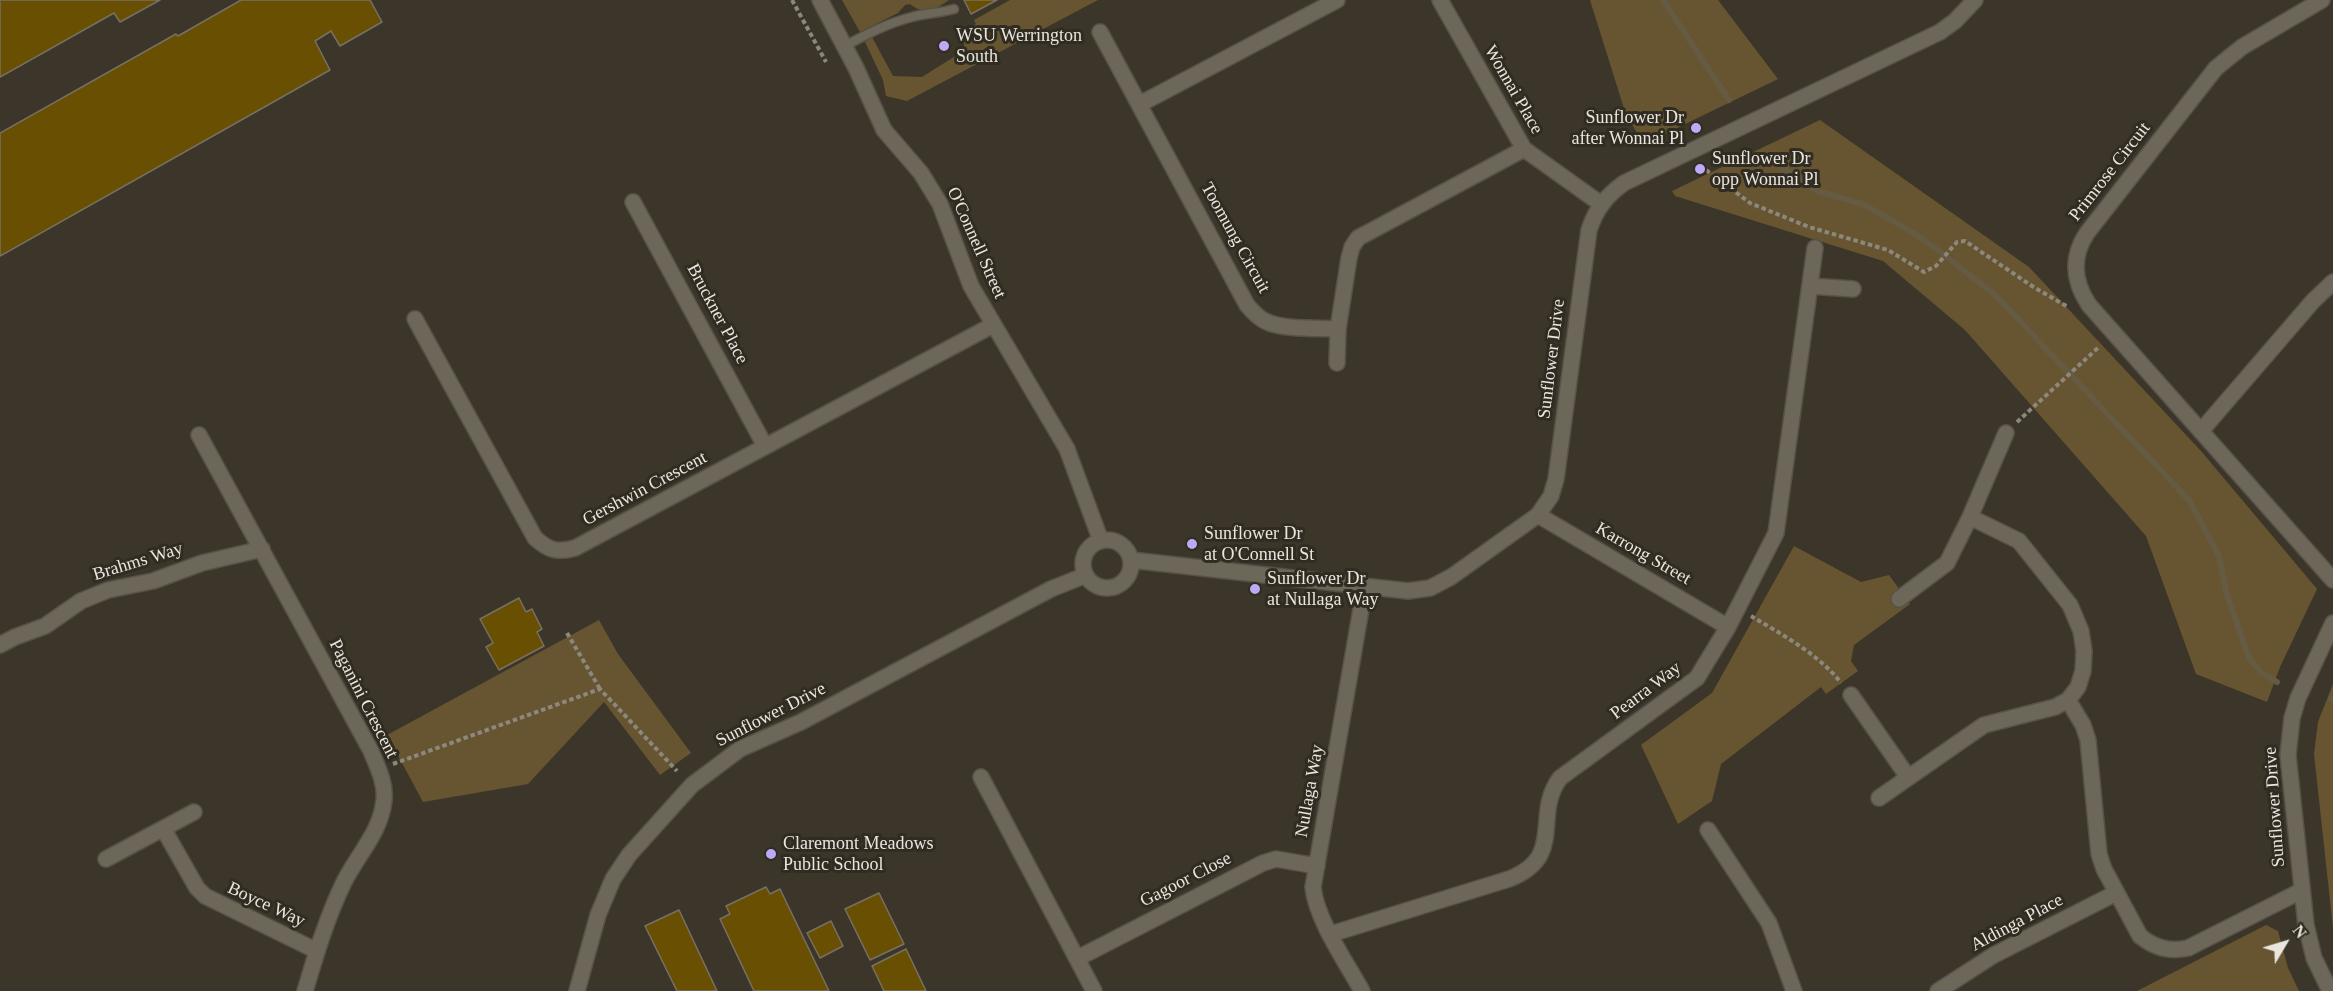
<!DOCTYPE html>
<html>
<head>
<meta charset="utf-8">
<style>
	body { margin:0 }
	#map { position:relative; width:2333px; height:991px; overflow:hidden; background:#3c362a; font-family:"Times New Roman",serif }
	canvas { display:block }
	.north { position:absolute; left:2255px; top:913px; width:60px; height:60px; -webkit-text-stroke:4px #312c21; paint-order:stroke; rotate:52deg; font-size:16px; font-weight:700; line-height:24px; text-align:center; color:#eae6df }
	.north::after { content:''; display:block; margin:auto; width:21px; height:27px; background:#eae6df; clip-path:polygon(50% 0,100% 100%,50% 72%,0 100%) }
</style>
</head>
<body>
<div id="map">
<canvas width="2333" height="991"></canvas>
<div class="north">N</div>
</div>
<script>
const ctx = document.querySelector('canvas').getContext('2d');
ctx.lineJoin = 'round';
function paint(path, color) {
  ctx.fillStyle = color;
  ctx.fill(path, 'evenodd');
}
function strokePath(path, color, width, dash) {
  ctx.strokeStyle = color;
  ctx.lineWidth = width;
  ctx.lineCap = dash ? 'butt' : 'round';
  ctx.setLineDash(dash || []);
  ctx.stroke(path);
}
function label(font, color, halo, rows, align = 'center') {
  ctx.font = font + ' "Times New Roman",serif';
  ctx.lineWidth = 6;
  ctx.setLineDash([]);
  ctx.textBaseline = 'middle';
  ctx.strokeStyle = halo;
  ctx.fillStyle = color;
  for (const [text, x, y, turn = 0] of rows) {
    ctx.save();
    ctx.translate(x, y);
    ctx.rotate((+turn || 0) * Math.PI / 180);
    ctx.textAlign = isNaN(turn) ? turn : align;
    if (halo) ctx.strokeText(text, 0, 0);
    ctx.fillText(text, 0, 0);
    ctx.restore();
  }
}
const green = new Path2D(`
	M 842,0 L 949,0 C 934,10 925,16 910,4 L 905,5 L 898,13 L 860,32 Z
	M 1010,0 L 1098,0 L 907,101 L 886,96 L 883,80 L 865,42 L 872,37 L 893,76 L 922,77 L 957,55 L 964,49 L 964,43 L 958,33 L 976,24 L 974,20 Z
	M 1590,0 L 1718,0 L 1778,79 L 1644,144 L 1626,115 Z
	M 1820,120 L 2029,267 L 2201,451 L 2317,589 L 2280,667 L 2267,702 L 2196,674 L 2146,536 L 1965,330 L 1883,261 L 1675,196 L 1672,191 Z
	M 1794,546 L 1861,582 L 1889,575 L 1910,604 L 1854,645 L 1851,661 L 1858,671 L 1826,694 L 1821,687 L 1721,764 L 1712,801 L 1678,824 L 1641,745 L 1712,693 Z
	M 599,620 L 618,654 L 691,753 L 660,775 L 604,702 L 528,784 L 423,802 L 387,735 Z
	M 2333,684 L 2333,928 L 2314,754 L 2318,722 Z
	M 2266,925 L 2278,931 L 2288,968 L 2299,991 L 2137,991 Z`);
const stream = new Path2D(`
	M 1663,0 L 1729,100
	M 1762,154 L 1817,191 L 1863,204 L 1907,229 L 1934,247 L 1996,296 L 2189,500 L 2219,556 L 2227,595 L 2249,658 L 2262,673 L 2277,682
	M 2331,699 L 2333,700`);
const building = new Path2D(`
	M 0,0 L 160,0 L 120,22 L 114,13 L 0,77 Z
	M 241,0 L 370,0 L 382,22 L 340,46 L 331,31 L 315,41 L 330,70 L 0,256 L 0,133 L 176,34 L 178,36 Z
	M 964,0 L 997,0 L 971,14 Z
	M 519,598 L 526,612 L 532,609 L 542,629 L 537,632 L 544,646 L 499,670 L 486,647 L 493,643 L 480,619 Z
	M 766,887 L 770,894 L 780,889 L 829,991 L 754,991 L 720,919 L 730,914 L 726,906 Z
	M 879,893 L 904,944 L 870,960 L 845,909 Z
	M 679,910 L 717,991 L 677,991 L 645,926 Z
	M 831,921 L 843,946 L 820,958 L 807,933 Z
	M 906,949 L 926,991 L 884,991 L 872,966 Z`);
const path = new Path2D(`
	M 792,0 L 826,62
	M 1706,170 L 1750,203 L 1809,227 L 1888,250 L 1924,272 L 1936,266 L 1957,242 L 1965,241 L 2035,288 L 2068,307
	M 2017,422 L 2100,346
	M 1751,616 C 1781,634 1820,655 1841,683
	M 567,633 L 600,689
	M 393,764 L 600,689 L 677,771`);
const lane = new Path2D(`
	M 845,46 C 867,34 888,23 912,17 C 926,13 940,13 954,9`);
const street = new Path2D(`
	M 1440,0 L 1524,149 L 1601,204
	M 2322,0 L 2242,47 L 2216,68 L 2087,233 C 2071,257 2073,281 2089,305 L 2333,580
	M 1100,32 L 1247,305 C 1252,311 1257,317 1265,321 C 1282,330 1318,328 1338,329
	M 1140,104 L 1337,0
	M 633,202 L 765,446
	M 1810,286 L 1853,289
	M 415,319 L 535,538 C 548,550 557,553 575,548 L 993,325
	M 1337,363 L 1338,329 L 1349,258 L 1352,247 L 1358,238 L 1524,149
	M 2201,431 L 2313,301 L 2333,282
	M 199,435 L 371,751 C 377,766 386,783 384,800 C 381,832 358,854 344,882 C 327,917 316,954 305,991
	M 1538,515 L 1728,627
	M 1899,599 L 1947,563 L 1970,517 L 2006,433
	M 0,645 L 15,637 L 45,626 L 81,601 L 108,590 L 153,581 L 202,563 L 262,549
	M 1851,695 L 1908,777
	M 2068,700 L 2083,725 L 2088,740 L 2099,854 L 2104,869 L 2140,936 C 2155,948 2169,952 2188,948 L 2301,891
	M 981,777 L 1094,991
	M 1879,798 L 1984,725 L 2055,707 L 2068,700 L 2078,687 L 2083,671 L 2084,651 L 2081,631 L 2070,605 L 2019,541 L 1970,517
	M 164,830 L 197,888 L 205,896 L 317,951
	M 1708,830 L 1769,923 L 1794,991
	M 106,859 L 194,812
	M 1331,934 L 1509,879 C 1567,856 1532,816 1560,778 L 1697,678 L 1728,627 L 1776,533 L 1815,248
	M 1078,958 L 1263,863 L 1276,859 L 1317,866
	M 1362,991 C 1346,962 1316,919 1313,887 L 1365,586
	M 1938,991 L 1994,955 L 2116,893`);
const secondary = new Path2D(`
	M 820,0 L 856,68 L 884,130 L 921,173 L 940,204 L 971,286 L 1067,449 L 1101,541
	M1083 564a24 24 0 1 1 48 0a24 24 0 1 1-48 0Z
	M 1131,560 L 1408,591 L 1430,588 L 1451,577 L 1538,515 L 1551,496 L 1556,479 L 1589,230 C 1596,209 1606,196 1624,183 L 1940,32 L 1955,21 L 1975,0
	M 577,991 L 598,915 L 613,879 L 629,855 L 692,785 L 740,749 L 801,722 L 1051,589 L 1086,575
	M 2330,991 L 2314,958 L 2306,925 L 2288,755 L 2292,718 L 2298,698 L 2333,623`);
const markers = [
	[944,46,6,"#bda9f5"],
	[1696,128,6,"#bda9f5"],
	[1700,169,6,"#bda9f5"],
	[1192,544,6,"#bda9f5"],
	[1255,589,6,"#bda9f5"],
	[771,854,6,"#bda9f5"]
];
const poiNames = [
	["WSU Werrington",956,36],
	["South",956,57],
	["Sunflower Dr",1684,118,"right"],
	["after Wonnai Pl",1684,139,"right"],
	["Sunflower Dr",1712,159],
	["opp Wonnai Pl",1712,180],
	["Sunflower Dr",1204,534],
	["at O'Connell St",1204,555],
	["Sunflower Dr",1267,579],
	["at Nullaga Way",1267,600],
	["Claremont Meadows",783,844],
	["Public School",783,865]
];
const streetNames = [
	["Wonnai Place",1513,90,60],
	["Primrose Circuit",2110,172,-52],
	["Toomung Circuit",1235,238,61],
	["O'Connell Street",976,243,66],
	["Bruckner Place",717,314,62],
	["Sunflower Drive",1552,359,-83],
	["Gershwin Crescent",645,489,-28],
	["Karrong Street",1643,554,30],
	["Brahms Way",138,562,-17],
	["Pearra Way",1646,691,-37],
	["Paganini Crescent",363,699,63],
	["Sunflower Drive",771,715,-27],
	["Nullaga Way",1310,791,-80],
	["Sunflower Drive",2275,807,-94],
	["Gagoor Close",1186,880,-27],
	["Boyce Way",266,905,25],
	["Aldinga Place",2017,923,-28]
];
paint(green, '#665530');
strokePath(stream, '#655b43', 6);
paint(building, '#694f02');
strokePath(building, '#777164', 1.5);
strokePath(lane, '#575248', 11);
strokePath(street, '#575248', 18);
strokePath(secondary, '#575248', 18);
strokePath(path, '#8d887e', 4, [4.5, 3]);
strokePath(lane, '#6d675a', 8);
strokePath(street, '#6d675a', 15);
strokePath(secondary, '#6d675a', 15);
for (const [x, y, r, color] of markers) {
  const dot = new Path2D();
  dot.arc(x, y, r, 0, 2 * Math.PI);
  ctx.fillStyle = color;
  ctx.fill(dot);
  strokePath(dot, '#312c21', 2);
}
label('18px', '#eae6df', '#312c21', poiNames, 'left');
label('18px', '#eae6df', '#312c21', streetNames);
</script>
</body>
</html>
